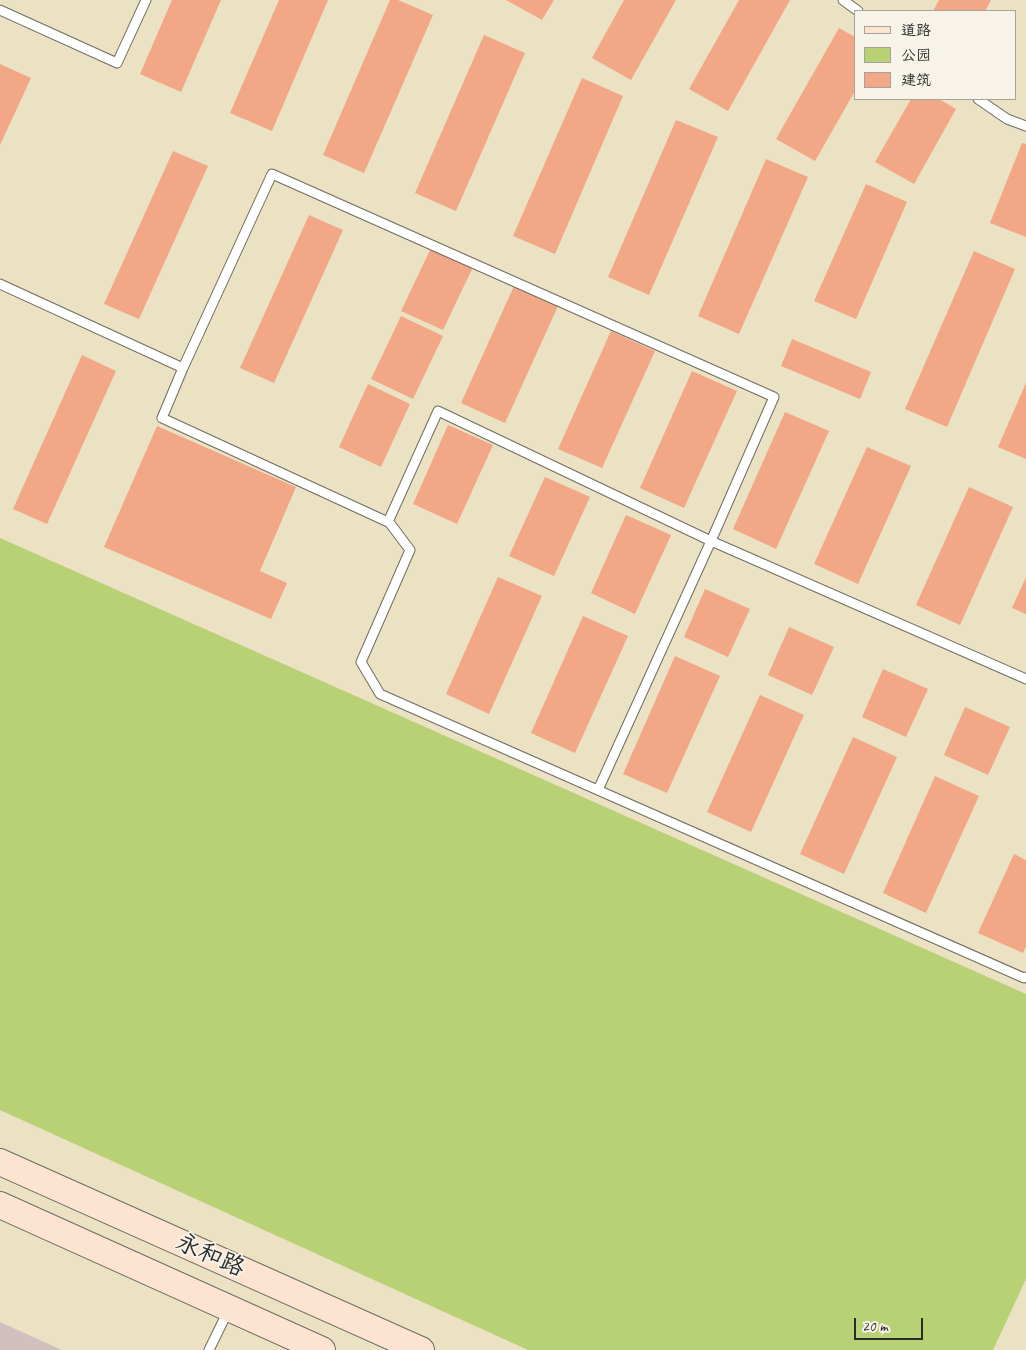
<!DOCTYPE html>
<html>
<head>
<meta charset="utf-8">
<style>
	body { margin:0 }
	#map { position:relative; width:1026px; height:1350px; overflow:hidden; background:#eae2c2; font-family:Caveat,"LXGW WenKai TC",sans-serif }
	canvas { display:block }
	.legend { position:absolute; left:854px; top:10px; width:162px; height:90px; box-sizing:border-box; background:#f7f3e8; border:1px solid #a5a39c; margin:0; padding:6px 9px; list-style:none; font-size:15px; color:#2b2b2b }
	.legend li { display:flex; align-items:center; gap:10px; height:25px }
	.legend b { width:25px; border:1px solid #a5a39c }
	.scale { position:absolute; left:854px; top:1318px; width:69px; height:22px; box-sizing:border-box; border:2px solid #2b2b2b; border-top:0; padding-left:6px; font-size:15px; line-height:18px; white-space:nowrap; color:#2b2b2b; -webkit-text-stroke:4px #f7f3e8; paint-order:stroke }
</style>
</head>
<body>
<div id="map">
<canvas width="1026" height="1350"></canvas>
<ul class="legend">
<li><b style="height:6px;background:#fde4d1"></b>道路</li>
<li><b style="height:14px;background:#b9d175"></b>公园</li>
<li><b style="height:14px;background:#f2a787"></b>建筑</li>
</ul>
<div class="scale">20 m</div>
</div>
<script>
const ctx = document.querySelector('canvas').getContext('2d');
ctx.lineJoin = 'round';
function paint(path, color) {
  ctx.fillStyle = color;
  ctx.fill(path, 'evenodd');
}
function strokePath(path, color, width, dash) {
  ctx.strokeStyle = color;
  ctx.lineWidth = width;
  ctx.lineCap = dash ? 'butt' : 'round';
  ctx.setLineDash(dash || []);
  ctx.stroke(path);
}
function label(font, color, halo, rows, align = 'center') {
  ctx.font = font + ' Caveat,"LXGW WenKai TC",sans-serif';
  ctx.lineWidth = 4;
  ctx.setLineDash([]);
  ctx.textBaseline = 'middle';
  ctx.strokeStyle = halo;
  ctx.fillStyle = color;
  for (const [text, x, y, turn = 0] of rows) {
    ctx.save();
    ctx.translate(x, y);
    ctx.rotate((+turn || 0) * Math.PI / 180);
    ctx.textAlign = isNaN(turn) ? turn : align;
    if (halo) ctx.strokeText(text, 0, 0);
    ctx.fillText(text, 0, 0);
    ctx.restore();
  }
}
const industrial = new Path2D(`
	M 0,1322 L 62,1350 L 0,1350 Z`);
const green = new Path2D(`
	M 0,538 L 1026,994 L 1026,1279 L 993,1350 L 528,1350 L 0,1110 Z`);
const building = new Path2D(`
	M 172,0 L 221,0 L 181,92 L 140,74 Z
	M 279,0 L 328,0 L 272,131 L 230,113 Z
	M 390,0 L 398,0 L 433,15 L 364,173 L 323,155 Z
	M 506,0 L 554,0 L 542,20 Z
	M 624,0 L 676,0 L 631,80 L 592,58 Z
	M 739,0 L 790,0 L 728,111 L 689,89 Z
	M 939,0 L 991,0 L 985,11 L 933,11 Z
	M 839,28 L 855,37 L 855,91 L 815,161 L 776,139 Z
	M 484,35 L 525,53 L 456,211 L 415,193 Z
	M 0,64 L 31,78 L 0,145 Z
	M 582,78 L 623,96 L 555,254 L 513,236 Z
	M 911,99 L 939,99 L 956,109 L 914,184 L 875,162 Z
	M 676,120 L 718,137 L 649,295 L 608,277 Z
	M 1022,143 L 1026,144 L 1026,237 L 990,223 Z
	M 173,151 L 208,166 L 139,319 L 104,304 Z
	M 766,159 L 808,177 L 739,334 L 698,316 Z
	M 866,184 L 907,202 L 856,319 L 814,301 Z
	M 309,215 L 343,230 L 274,383 L 240,368 Z
	M 431,248 L 473,267 L 443,330 L 401,311 Z
	M 974,251 L 1015,269 L 947,427 L 905,409 Z
	M 514,286 L 558,306 L 505,423 L 461,403 Z
	M 401,316 L 443,336 L 413,399 L 371,379 Z
	M 611,331 L 655,351 L 602,468 L 558,449 Z
	M 792,339 L 871,372 L 860,399 L 781,366 Z
	M 82,355 L 116,371 L 47,524 L 13,509 Z
	M 692,371 L 737,391 L 684,508 L 640,488 Z
	M 1026,383 L 1026,459 L 998,447 Z
	M 368,384 L 410,404 L 381,467 L 339,447 Z
	M 785,412 L 829,431 L 776,549 L 733,529 Z
	M 448,425 L 493,445 L 457,524 L 413,504 Z
	M 157,426 L 296,487 L 260,571 L 287,583 L 271,619 L 104,547 Z
	M 867,447 L 911,466 L 858,584 L 814,564 Z
	M 545,477 L 590,497 L 554,576 L 509,556 Z
	M 969,487 L 1013,507 L 960,625 L 916,605 Z
	M 626,515 L 671,535 L 635,614 L 591,593 Z
	M 498,577 L 542,596 L 489,714 L 446,694 Z
	M 1026,577 L 1026,614 L 1012,608 Z
	M 705,589 L 750,609 L 728,657 L 684,637 Z
	M 583,616 L 628,636 L 575,753 L 531,733 Z
	M 789,627 L 834,647 L 812,695 L 768,675 Z
	M 675,656 L 720,676 L 667,793 L 623,774 Z
	M 883,669 L 928,689 L 906,737 L 862,717 Z
	M 760,695 L 804,715 L 751,832 L 707,812 Z
	M 965,707 L 1010,727 L 988,775 L 944,755 Z
	M 853,737 L 897,757 L 844,874 L 800,854 Z
	M 935,776 L 979,796 L 926,913 L 883,893 Z
	M 1014,854 L 1026,860 L 1026,946 L 1023,953 L 978,933 Z`);
const service = new Path2D(`
	M 843,0 L 858,11
	M 0,10 L 117,63 L 146,0
	M 978,99 L 1007,119 L 1026,126
	M 0,284 L 183,368 L 162,418 L 388,522 L 438,411 L 711,541 L 1026,679
	M 183,368 L 272,174 L 774,397 L 711,541 L 598,790
	M 389,522 L 410,550 L 361,662 L 380,694 L 1024,978 L 1026,977
	M 209,1350 L 228,1311`);
const secondary = new Path2D(`
	M 0,1162 L 421,1350
	M 0,1205 L 322,1350`);
const streetNames = [
	["永和路",210,1256,24]
];
paint(industrial, '#d2bfc0');
paint(green, '#b9d175');
paint(building, '#f2a787');
strokePath(service, '#6e6b60', 11);
strokePath(secondary, '#6e6b60', 28);
strokePath(service, '#fff', 9);
strokePath(secondary, '#fde4d1', 26);
label('24px', '#2b2b2b', '#f7f3e8', streetNames);
</script>
</body>
</html>
